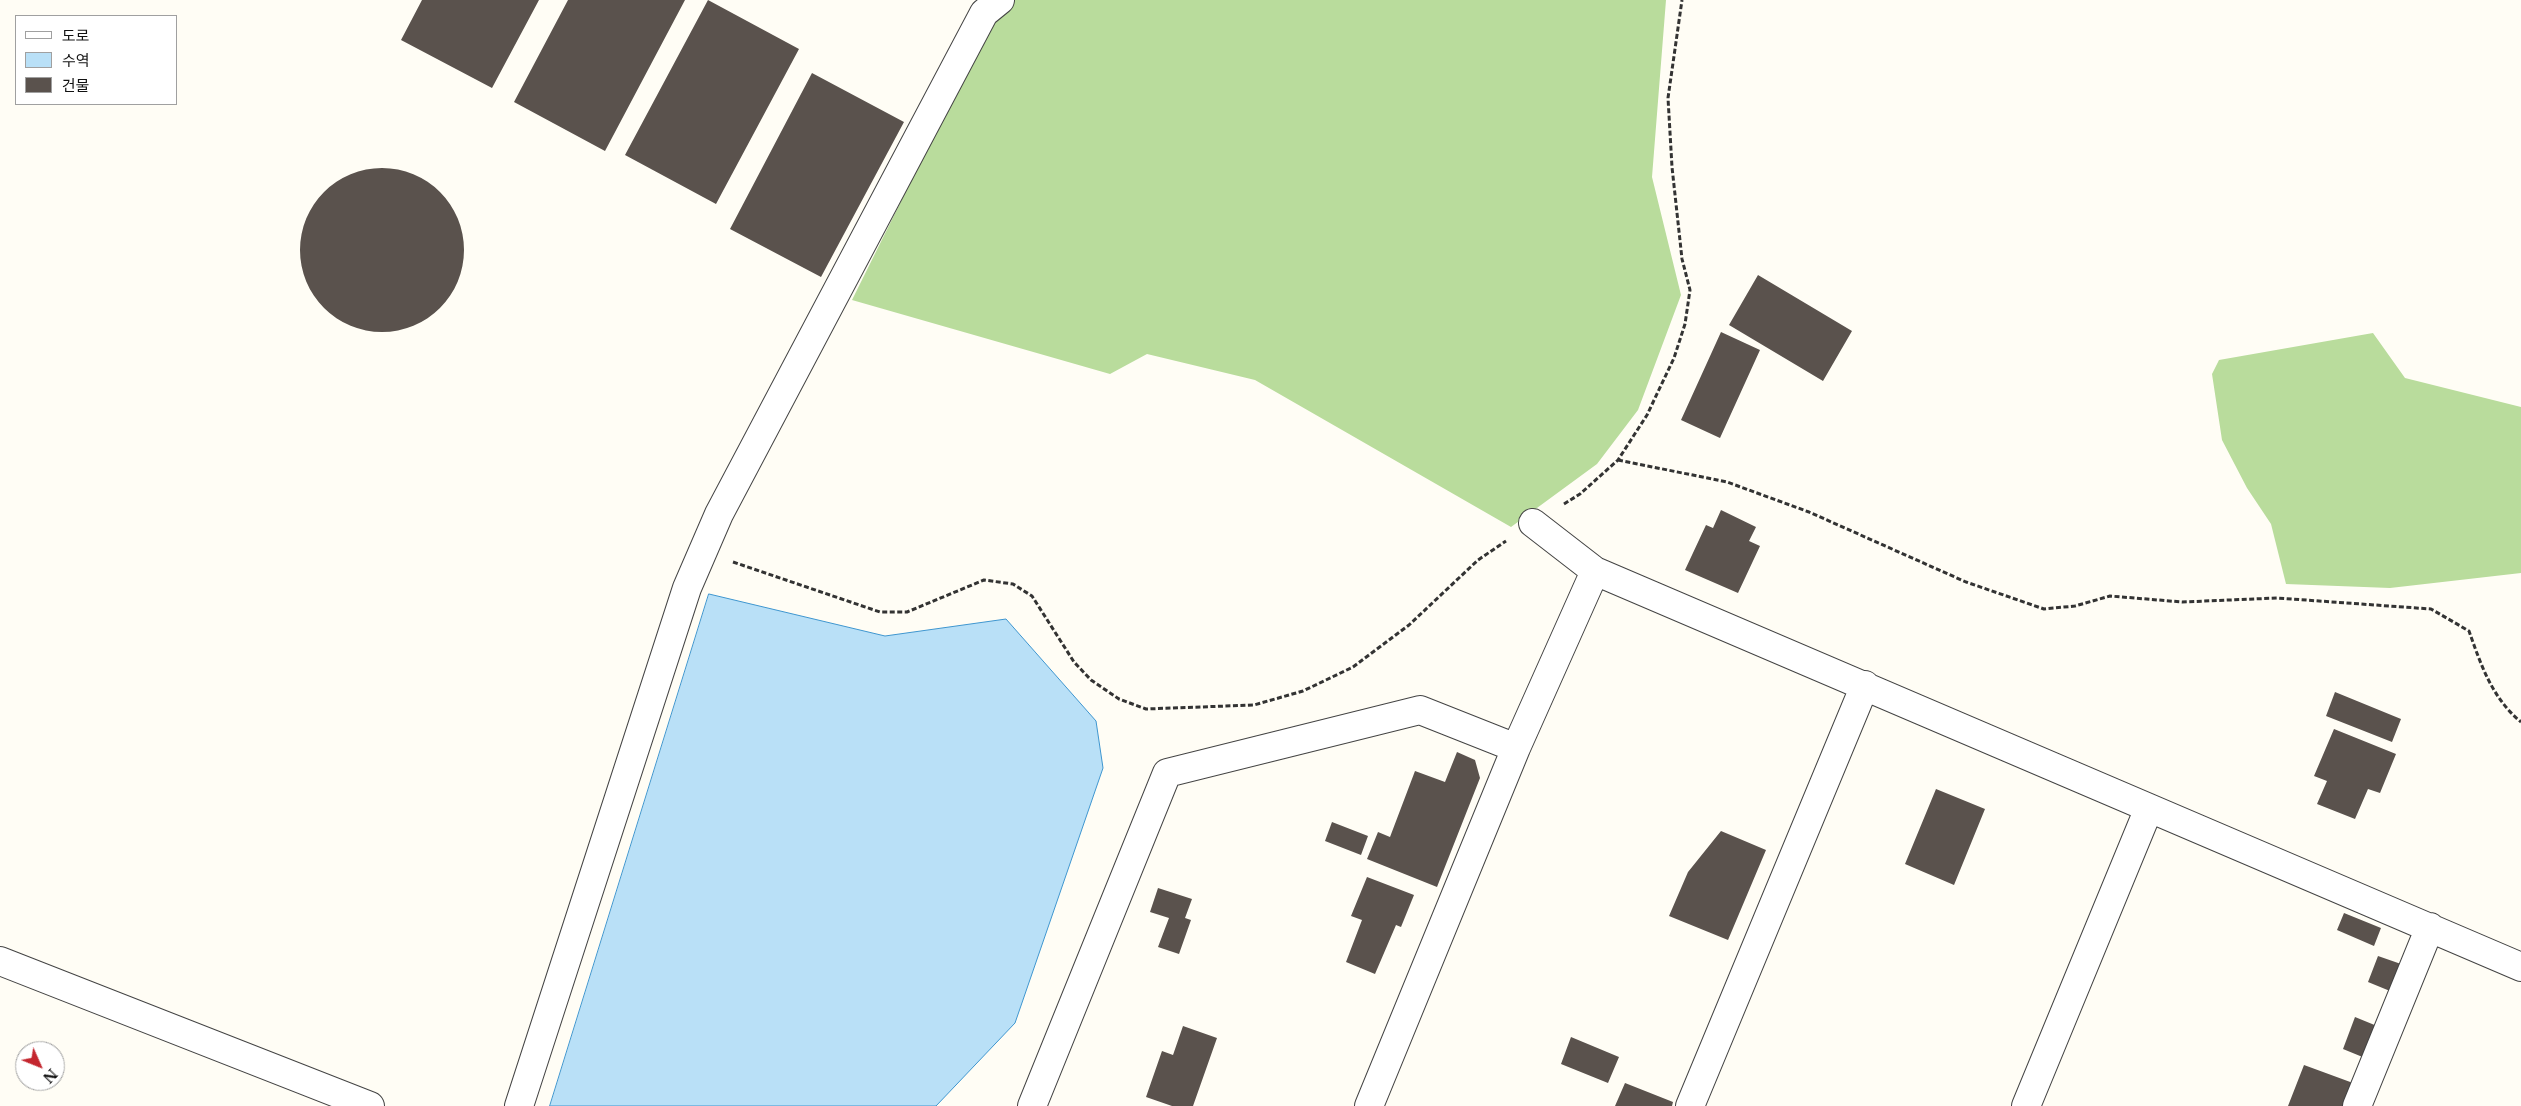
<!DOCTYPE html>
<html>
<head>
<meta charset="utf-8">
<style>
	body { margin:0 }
	#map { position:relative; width:2521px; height:1106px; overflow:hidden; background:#fffdf5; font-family:"Libre Baskerville","Noto Sans KR",serif }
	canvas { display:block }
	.legend { position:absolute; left:15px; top:15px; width:162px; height:90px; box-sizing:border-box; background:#fff; border:1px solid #a0a0a0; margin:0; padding:6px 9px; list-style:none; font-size:15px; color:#111 }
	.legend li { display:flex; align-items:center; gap:10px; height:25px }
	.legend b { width:25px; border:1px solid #a0a0a0 }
	.north { position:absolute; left:15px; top:1041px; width:50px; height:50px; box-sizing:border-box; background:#fff; border:1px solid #a0a0a0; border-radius:50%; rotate:134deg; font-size:14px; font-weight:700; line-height:20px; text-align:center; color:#111 }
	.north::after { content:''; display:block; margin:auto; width:18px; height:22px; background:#c4262e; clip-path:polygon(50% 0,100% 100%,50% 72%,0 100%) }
</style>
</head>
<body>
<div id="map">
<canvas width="2521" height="1106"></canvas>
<ul class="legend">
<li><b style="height:6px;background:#fff"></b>도로</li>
<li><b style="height:14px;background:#b9e0f7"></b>수역</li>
<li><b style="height:14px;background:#5a524d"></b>건물</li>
</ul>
<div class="north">N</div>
</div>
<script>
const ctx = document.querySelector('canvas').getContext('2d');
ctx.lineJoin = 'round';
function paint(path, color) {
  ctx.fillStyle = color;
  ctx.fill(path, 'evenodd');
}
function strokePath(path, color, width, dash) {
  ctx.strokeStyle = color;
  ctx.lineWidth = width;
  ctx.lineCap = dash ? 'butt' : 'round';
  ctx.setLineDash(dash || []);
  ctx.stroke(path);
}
const forest = new Path2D(`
	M 1001,0 L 1666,0 L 1652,177 L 1681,295 L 1638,410 L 1597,464 L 1511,527 L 1255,380 L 1147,354 L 1110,374 L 852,300 Z
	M 2373,333 L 2405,378 L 2521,407 L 2521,573 L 2390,588 L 2286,584 L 2271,524 L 2247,488 L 2222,440 L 2212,374 L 2219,360 Z`);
const water = new Path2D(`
	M 709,594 L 885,636 L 1006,619 L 1096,721 L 1103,768 L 1015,1023 L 936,1106 L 550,1106 Z`);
const building = new Path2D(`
	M 422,0 L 539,0 L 492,88 L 401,40 Z
	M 568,0 L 685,0 L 605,151 L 514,102 Z
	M 708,0 L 799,49 L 716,204 L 625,155 Z
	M 812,73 L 904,122 L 821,277 L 730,229 Z
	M300 250a82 82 0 1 1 164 0a82 82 0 1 1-164 0Z
	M 1758,275 L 1852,331 L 1823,381 L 1729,325 Z
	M 1721,332 L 1760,350 L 1720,438 L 1681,420 Z
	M 1721,510 L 1756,527 L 1749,541 L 1760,546 L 1738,593 L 1685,570 L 1706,525 L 1713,528 Z
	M 2335,692 L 2401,719 L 2392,742 L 2326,716 Z
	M 2334,729 L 2396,754 L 2380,793 L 2368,789 L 2355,819 L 2317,804 L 2327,781 L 2314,776 Z
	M 1457,752 L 1475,760 L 1480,778 L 1437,887 L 1367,859 L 1378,832 L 1390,837 L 1415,771 L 1445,782 Z
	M 1936,789 L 1985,809 L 1954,885 L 1905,864 Z
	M 1332,822 L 1368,836 L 1361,855 L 1325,841 Z
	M 1721,831 L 1766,850 L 1728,940 L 1669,916 L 1688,872 Z
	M 1367,877 L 1414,895 L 1401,927 L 1396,925 L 1375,974 L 1346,962 L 1362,920 L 1351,916 Z
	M 1158,888 L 1192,899 L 1185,918 L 1191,920 L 1179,954 L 1158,947 L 1169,918 L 1150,912 Z
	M 2344,913 L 2381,928 L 2374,946 L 2337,930 Z
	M 2378,956 L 2401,964 L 2390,991 L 2368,982 Z
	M 2355,1017 L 2377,1026 L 2365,1058 L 2343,1049 Z
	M 1183,1026 L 1217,1038 L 1193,1106 L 1172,1106 L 1146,1097 L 1162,1051 L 1173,1055 Z
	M 1571,1037 L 1619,1057 L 1608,1083 L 1561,1064 Z
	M 2304,1065 L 2353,1083 L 2345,1106 L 2288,1106 Z
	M 1625,1083 L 1673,1102 L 1672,1106 L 1615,1106 Z`);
const path = new Path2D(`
	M 1618,460 L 1727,482 L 1809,512 L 1966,582 L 2044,609 L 2075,606 L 2110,596 L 2182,602 L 2277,598 L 2431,609 L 2469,631 C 2481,665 2492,698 2521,722
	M 1564,504 L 1580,494 L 1618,460 L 1647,415 L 1674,358 L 1685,324 L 1690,290 L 1682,259 L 1672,167 L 1668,98 L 1682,0
	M 733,562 L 880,612 L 907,612 L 984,580 L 1013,584 L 1032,596 L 1074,662 L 1091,680 L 1119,699 L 1146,709 L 1254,705 L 1303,691 L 1353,667 L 1409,625 L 1478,560 L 1506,541`);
const minor = new Path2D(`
	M 1533,523 L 1595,571 L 2521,967
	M 519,1106 L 687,588 L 719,514 L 984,13 L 1000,0
	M 1032,1106 L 1167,773 L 1420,710 L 1516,748 L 1595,571
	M 1369,1106 L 1516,748
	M 1690,1106 L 1865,685
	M 2026,1106 L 2149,808
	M 2357,1106 L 2430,927`);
const tertiary = new Path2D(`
	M 0,961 L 370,1106`);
paint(forest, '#b9dc9c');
paint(water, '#b9e0f7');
strokePath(water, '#3f96cf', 1);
paint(building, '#5a524d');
strokePath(minor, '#444', 30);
strokePath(tertiary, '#444', 30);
strokePath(path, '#333', 3, [5, 2.5]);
strokePath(minor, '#fff', 28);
strokePath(tertiary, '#fff', 28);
</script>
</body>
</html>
